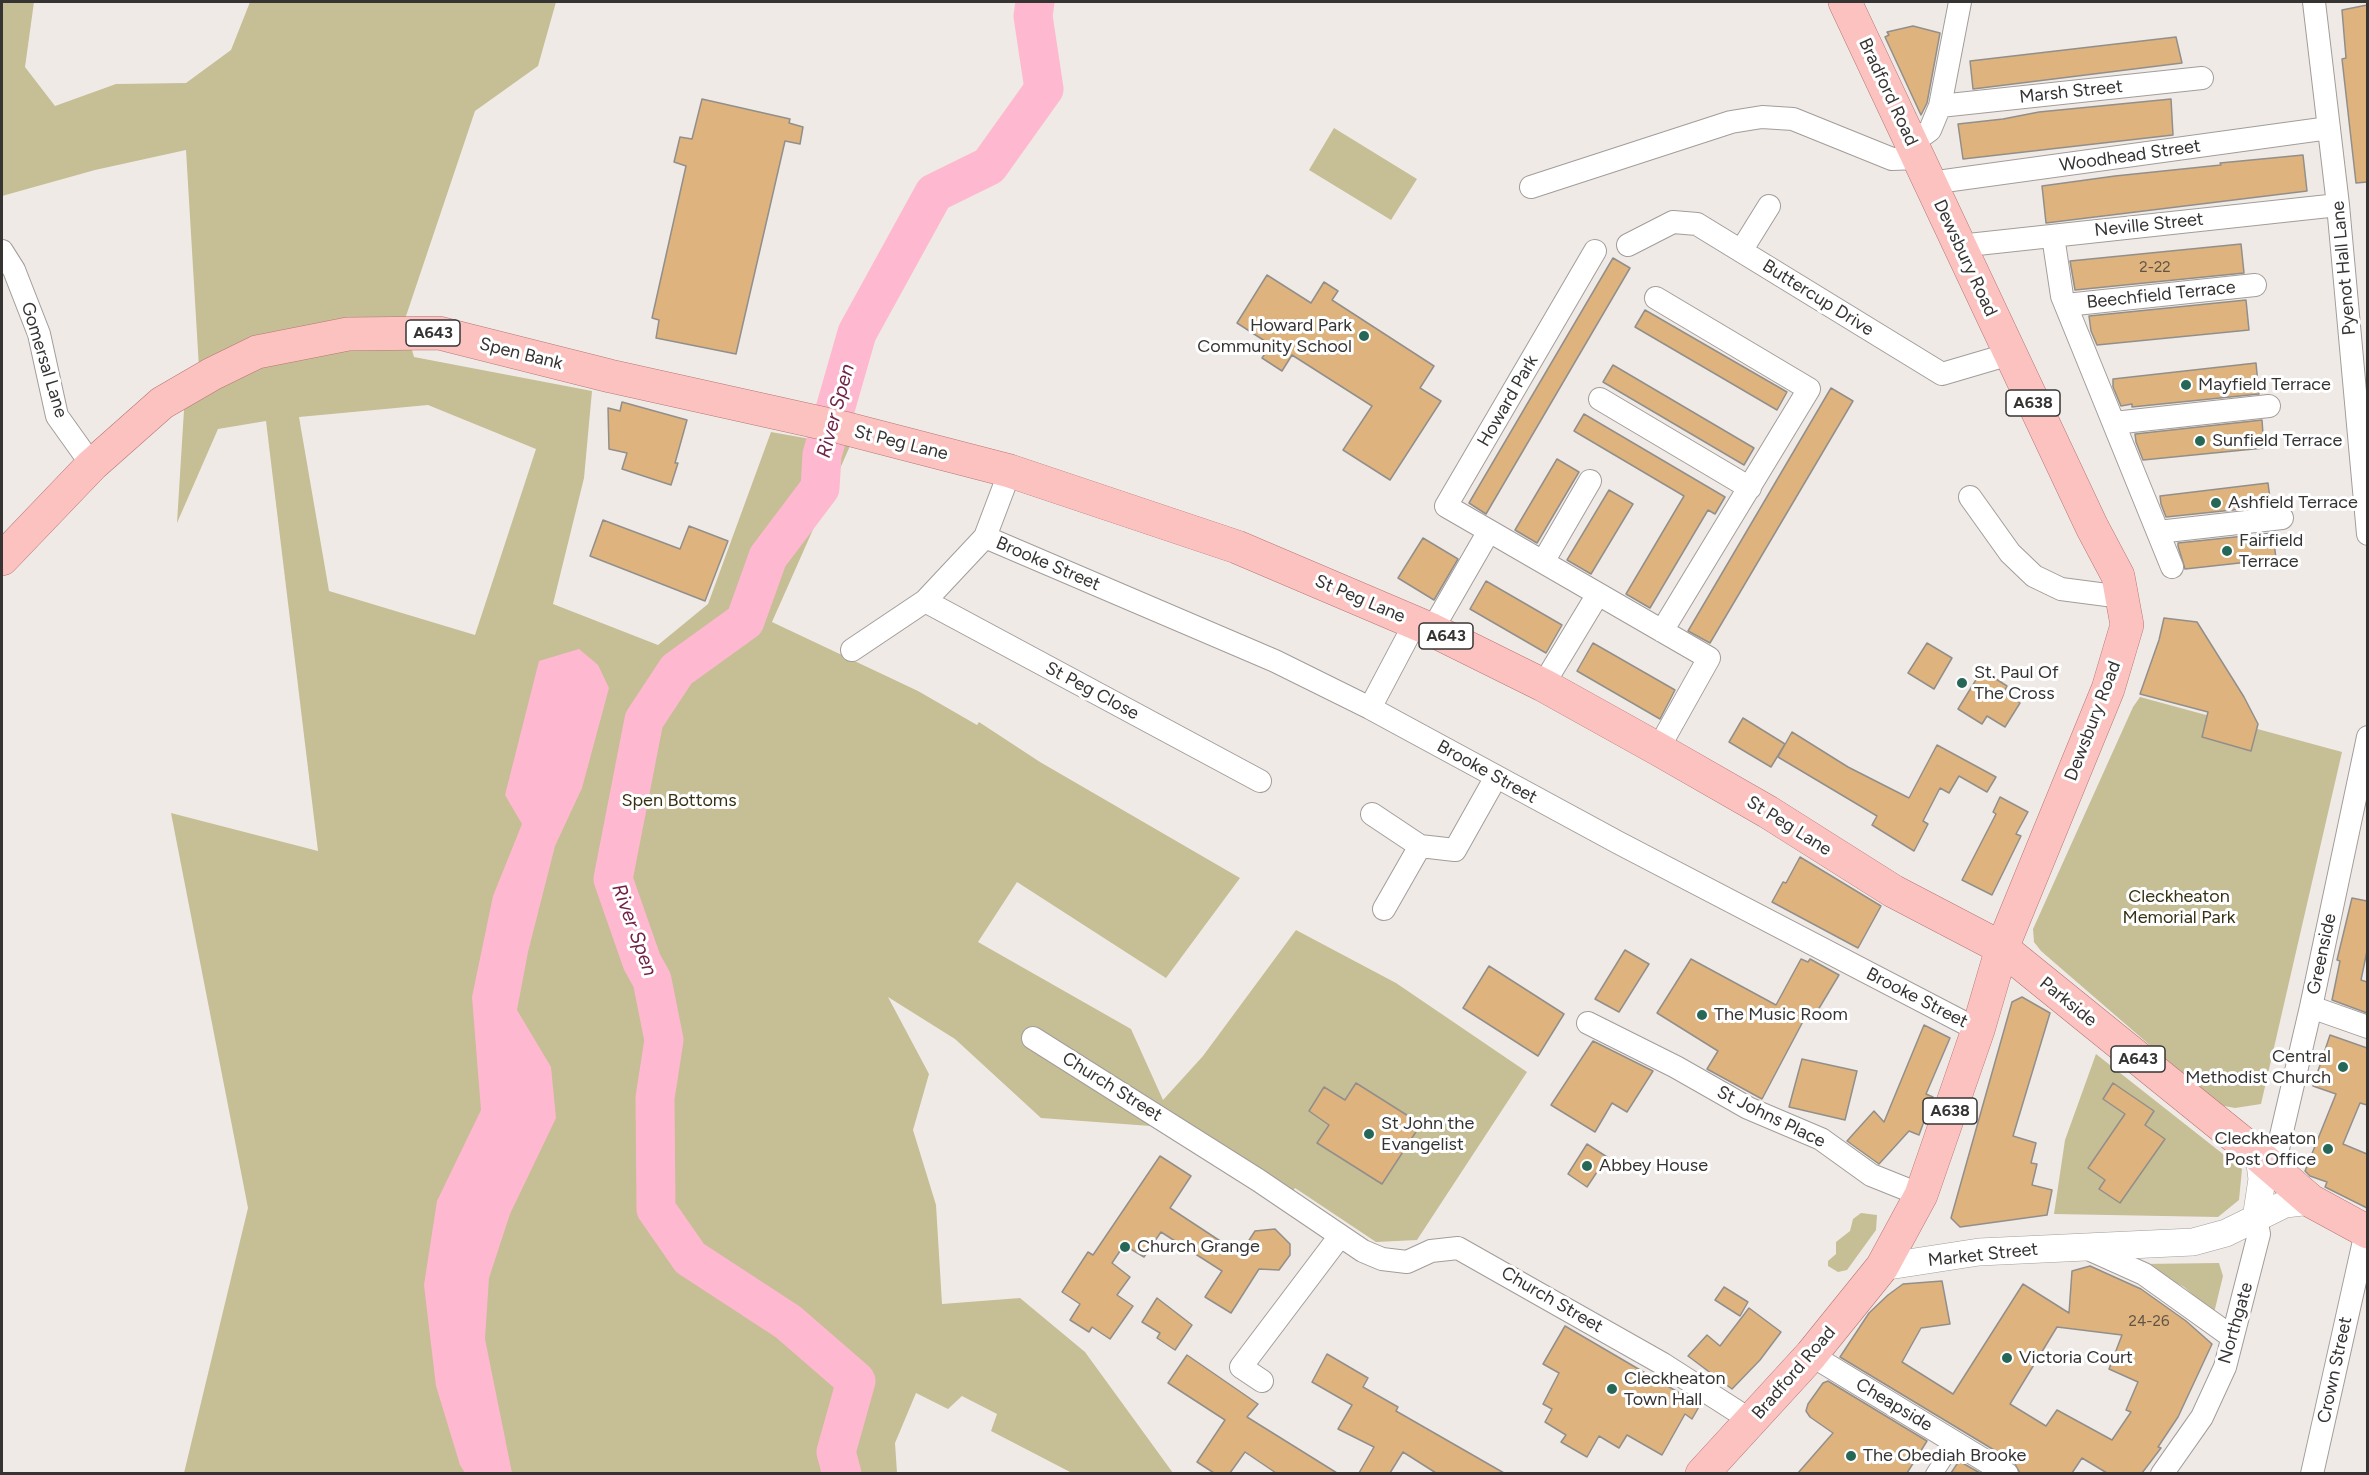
<!DOCTYPE html>
<html>
<head>
<meta charset="utf-8">
<style>
	body { margin:0 }
	#map { position:relative; width:2369px; height:1475px; overflow:hidden; background:#f0eae7; font-family:Figtree,sans-serif }
	canvas { display:block }
	.frame { position:absolute; inset:0; border:3px solid #363433; pointer-events:none }
</style>
</head>
<body>
<div id="map">
<canvas width="2369" height="1475"></canvas>
<div class="frame"></div>
</div>
<script>
const ctx = document.querySelector('canvas').getContext('2d');
ctx.lineJoin = 'round';
function paint(path, color) {
  ctx.fillStyle = color;
  ctx.fill(path, 'evenodd');
}
function strokePath(path, color, width, dash) {
  ctx.strokeStyle = color;
  ctx.lineWidth = width;
  ctx.lineCap = dash ? 'butt' : 'round';
  ctx.setLineDash(dash || []);
  ctx.stroke(path);
}
function label(font, color, halo, rows, align = 'center') {
  ctx.font = font + ' Figtree,sans-serif';
  ctx.lineWidth = 6;
  ctx.setLineDash([]);
  ctx.textBaseline = 'middle';
  ctx.strokeStyle = halo;
  ctx.fillStyle = color;
  for (const [text, x, y, turn = 0] of rows) {
    ctx.save();
    ctx.translate(x, y);
    ctx.rotate((+turn || 0) * Math.PI / 180);
    ctx.textAlign = isNaN(turn) ? turn : align;
    if (halo) ctx.strokeText(text, 0, 0);
    ctx.fillText(text, 0, 0);
    ctx.restore();
  }
}
const green = new Path2D(`
	M 2,2 L 34,2 L 25,67 L 55,106 L 116,84 L 186,83 L 231,50 L 250,2 L 556,2 L 538,66 L 475,111 L 404,322 L 414,357 L 592,391 L 584,478 L 553,604 L 658,645 L 708,604 L 771,432 L 850,446 L 772,622 L 918,691 L 977,725 L 979,722 L 1040,762 L 1240,878 L 1166,978 L 1017,882 L 978,942 L 1131,1029 L 1163,1100 L 1203,1056 L 1296,930 L 1396,983 L 1527,1072 L 1417,1240 L 1376,1242 L 1295,1188 L 1284,1204 L 1151,1126 L 1041,1118 L 955,1039 L 888,997 L 929,1074 L 913,1130 L 936,1205 L 942,1304 L 1020,1298 L 1085,1352 L 1173,1473 L 1072,1473 L 991,1431 L 997,1414 L 962,1396 L 948,1409 L 916,1393 L 895,1443 L 897,1473 L 184,1473 L 248,1208 L 171,813 L 318,851 L 266,421 L 218,429 L 177,523 L 184,410 L 199,368 L 186,150 L 95,170 L 2,196 ZM 428,405 L 536,449 L 475,635 L 329,591 L 299,417 Z
	M 1334,128 L 1417,179 L 1391,220 L 1309,170 Z
	M 2140,697 L 2342,752 L 2261,1104 L 2235,1108 L 2219,1105 L 2041,951 L 2034,942 L 2033,929 L 2133,707 Z
	M 2096,1054 L 2242,1169 L 2239,1200 L 2218,1217 L 2054,1214 L 2065,1140 Z
	M 1861,1213 L 1877,1215 L 1876,1230 L 1847,1270 L 1838,1272 L 1828,1266 L 1828,1261 L 1836,1254 L 1836,1242 L 1850,1231 L 1853,1219 Z
	M 2219,1263 L 2223,1276 L 2214,1313 L 2184,1287 L 2141,1264 Z`);
const water = new Path2D(`
	M 579,649 L 598,665 L 609,688 L 582,788 L 555,846 L 528,952 L 517,1010 L 551,1067 L 556,1118 L 510,1214 L 489,1278 L 485,1339 L 512,1473 L 465,1473 L 460,1465 L 436,1386 L 424,1285 L 437,1201 L 481,1110 L 472,997 L 493,896 L 522,824 L 505,795 L 539,661 Z`);
const river = new Path2D(`
	M 842,1474 L 836,1452 L 856,1381 L 788,1322 L 690,1258 L 656,1209 L 655,1098 L 664,1040 L 652,980 L 642,962 L 613,879 L 644,720 L 677,670 L 745,621 L 768,557 L 820,488 L 822,455 L 857,333 L 934,193 L 989,166 L 1044,89 L 1033,16 L 1035,2`);
const building = new Path2D(`
	M 2367,5 L 2367,182 L 2356,183 L 2342,59 L 2346,58 L 2342,10 Z
	M 1913,26 L 1940,33 L 1927,103 L 1921,115 L 1885,37 L 1889,35 L 1887,32 Z
	M 2176,37 L 2182,63 L 1973,89 L 1970,61 Z
	M 702,99 L 790,119 L 789,123 L 803,127 L 800,144 L 785,141 L 736,354 L 656,338 L 659,320 L 652,318 L 686,166 L 674,162 L 680,137 L 692,139 Z
	M 2171,99 L 2173,135 L 1963,159 L 1958,124 L 2003,119 L 2039,112 Z
	M 2303,155 L 2307,191 L 2046,223 L 2042,186 L 2115,176 L 2221,165 L 2220,163 Z
	M 2241,244 L 2244,273 L 2075,290 L 2070,261 Z
	M 1613,258 L 1630,268 L 1486,514 L 1469,503 Z
	M 1267,275 L 1311,303 L 1324,282 L 1338,291 L 1332,300 L 1434,366 L 1420,388 L 1441,401 L 1390,480 L 1343,450 L 1372,406 L 1292,355 L 1282,371 L 1262,358 L 1271,345 L 1237,323 Z
	M 2246,300 L 2249,330 L 2097,345 L 2091,331 L 2089,316 Z
	M 1645,310 L 1787,392 L 1777,410 L 1635,327 Z
	M 2256,363 L 2259,394 L 2132,407 L 2132,404 L 2121,406 L 2113,387 L 2113,379 Z
	M 1613,365 L 1754,448 L 1744,465 L 1603,382 Z
	M 1831,388 L 1853,401 L 1710,643 L 1688,631 Z
	M 622,402 L 687,420 L 675,463 L 678,463 L 671,485 L 622,469 L 627,453 L 609,449 L 608,408 L 620,411 Z
	M 1584,414 L 1725,497 L 1715,514 L 1708,510 L 1650,608 L 1626,594 L 1684,496 L 1574,431 Z
	M 2262,420 L 2264,448 L 2143,460 L 2136,442 L 2135,434 Z
	M 1557,459 L 1579,472 L 1537,543 L 1515,530 Z
	M 2268,483 L 2271,506 L 2166,517 L 2161,504 L 2160,496 Z
	M 1609,490 L 1633,504 L 1591,574 L 1567,560 Z
	M 603,520 L 680,549 L 689,526 L 728,541 L 705,601 L 590,556 Z
	M 2273,533 L 2276,559 L 2185,569 L 2178,546 L 2178,543 Z
	M 1423,538 L 1458,559 L 1434,600 L 1398,578 Z
	M 1486,581 L 1562,625 L 1546,653 L 1470,609 Z
	M 2164,618 L 2197,622 L 2244,697 L 2258,724 L 2251,751 L 2202,737 L 2208,712 L 2140,694 L 2159,640 Z
	M 1593,643 L 1675,690 L 1660,719 L 1577,671 Z
	M 1927,643 L 1952,658 L 1934,689 L 1908,673 Z
	M 1982,670 L 2007,686 L 2004,692 L 2020,703 L 2005,727 L 1987,716 L 1982,724 L 1958,709 Z
	M 1743,718 L 1785,744 L 1771,767 L 1729,742 Z
	M 1792,732 L 1848,767 L 1909,798 L 1937,745 L 1996,777 L 1987,792 L 1959,776 L 1949,793 L 1940,788 L 1923,821 L 1928,824 L 1914,851 L 1872,825 L 1877,816 L 1778,757 Z
	M 2000,797 L 2028,812 L 2016,834 L 2021,836 L 1992,895 L 1962,880 L 1996,814 L 1993,812 Z
	M 1800,857 L 1881,906 L 1858,948 L 1772,902 L 1783,882 L 1786,883 Z
	M 2352,898 L 2367,901 L 2367,951 L 2361,980 L 2367,982 L 2367,1013 L 2332,1000 L 2340,961 L 2337,960 Z
	M 1625,950 L 1649,964 L 1619,1012 L 1595,999 Z
	M 1691,959 L 1776,1005 L 1801,959 L 1808,962 L 1810,959 L 1839,975 L 1815,1015 L 1808,1012 L 1762,1099 L 1707,1069 L 1718,1051 L 1657,1013 Z
	M 1489,966 L 1564,1014 L 1538,1056 L 1463,1008 Z
	M 2022,997 L 2050,1013 L 2013,1136 L 2036,1143 L 2031,1163 L 2037,1164 L 2032,1185 L 2052,1190 L 2047,1215 L 1960,1227 L 1951,1218 L 2012,1002 Z
	M 1924,1025 L 1950,1038 L 1926,1094 L 1933,1097 L 1919,1135 L 1909,1131 L 1879,1164 L 1847,1141 L 1874,1111 L 1884,1122 Z
	M 2330,1035 L 2367,1048 L 2367,1105 L 2360,1103 L 2343,1144 L 2367,1154 L 2367,1208 L 2325,1187 L 2327,1182 L 2310,1176 L 2305,1171 L 2336,1094 L 2313,1086 Z
	M 1593,1041 L 1653,1071 L 1627,1112 L 1612,1103 L 1595,1132 L 1551,1105 Z
	M 1802,1059 L 1857,1071 L 1845,1120 L 1789,1107 Z
	M 1356,1083 L 1421,1124 L 1382,1184 L 1317,1143 L 1329,1125 L 1309,1111 L 1324,1087 L 1345,1100 Z
	M 2113,1083 L 2154,1111 L 2145,1125 L 2165,1139 L 2120,1203 L 2099,1189 L 2105,1180 L 2088,1168 L 2125,1114 L 2103,1099 Z
	M 1587,1144 L 1607,1157 L 1587,1187 L 1568,1174 Z
	M 1160,1156 L 1191,1176 L 1170,1208 L 1240,1254 L 1255,1231 L 1275,1229 L 1290,1244 L 1290,1255 L 1279,1270 L 1259,1269 L 1231,1313 L 1205,1297 L 1222,1271 L 1161,1232 L 1144,1257 L 1124,1245 L 1112,1263 L 1130,1277 L 1117,1295 L 1133,1306 L 1110,1339 L 1092,1327 L 1089,1332 L 1070,1320 L 1080,1304 L 1062,1292 L 1088,1252 L 1093,1255 Z
	M 2090,1266 L 2141,1289 L 2186,1321 L 2212,1344 L 2178,1417 L 2158,1447 L 2161,1448 L 2142,1473 L 2107,1473 L 2082,1458 L 2072,1473 L 2020,1473 L 2014,1462 L 1840,1357 L 1869,1313 L 1888,1295 L 1903,1284 L 1942,1281 L 1950,1324 L 1921,1328 L 1902,1362 L 1953,1394 L 2023,1284 L 2069,1313 L 2072,1271 ZM 2057,1327 L 2122,1335 L 2109,1369 L 2138,1382 L 2126,1410 L 2131,1412 L 2112,1440 L 2057,1410 L 2046,1426 L 2010,1404 Z
	M 1724,1287 L 1748,1302 L 1740,1316 L 1715,1300 Z
	M 1157,1298 L 1192,1325 L 1175,1350 L 1157,1338 L 1160,1333 L 1142,1322 Z
	M 1749,1308 L 1781,1332 L 1760,1360 L 1732,1389 L 1688,1356 L 1707,1335 L 1720,1346 Z
	M 1565,1326 L 1700,1405 L 1692,1419 L 1685,1414 L 1662,1455 L 1627,1435 L 1619,1448 L 1599,1436 L 1587,1457 L 1561,1442 L 1566,1435 L 1545,1422 L 1552,1409 L 1543,1404 L 1559,1373 L 1543,1364 Z
	M 1327,1354 L 1368,1378 L 1363,1387 L 1398,1407 L 1396,1411 L 1504,1473 L 1436,1473 L 1403,1452 L 1390,1473 L 1359,1473 L 1374,1447 L 1338,1429 L 1352,1405 L 1312,1382 Z
	M 1187,1355 L 1258,1404 L 1247,1417 L 1337,1473 L 1276,1473 L 1245,1452 L 1230,1473 L 1214,1473 L 1197,1462 L 1225,1420 L 1168,1383 Z
	M 1828,1381 L 1927,1441 L 1907,1473 L 1798,1473 L 1833,1433 L 1810,1417 L 1806,1411 L 1808,1404 L 1823,1383 Z
	M 1959,1461 L 1980,1473 L 1951,1473 Z`);
const pedestrian = new Path2D(`
	M 1934,1474 L 1955,1442`);
const minor = new Path2D(`
	M 2314,2 L 2338,205 L 2368,534
	M 1940,106 L 2202,78
	M 1912,143 L 1930,130 L 1940,106 L 1960,2
	M 1930,183 L 2329,128
	M 1531,187 L 1731,122 L 1762,117 L 1793,119 L 1892,159 L 1918,158
	M 2053,236 L 2062,296 L 2172,567
	M 1628,245 L 1673,222 L 1697,224 L 1942,374 L 2010,354
	M 1959,246 L 2338,205
	M 2,251 L 14,270 L 39,334 L 57,416 L 92,465
	M 1595,251 L 1446,506 L 1709,658 L 1658,749
	M 1741,251 L 1769,206
	M 1656,298 L 1809,389 L 1662,631
	M 2066,305 L 2255,285
	M 1600,399 L 1750,488
	M 2114,423 L 2269,406
	M 1010,471 L 985,537 L 925,601 L 1260,781
	M 1970,497 L 2010,553 L 2034,576 L 2061,589 L 2122,597
	M 2158,532 L 2282,518
	M 985,537 L 1275,661 L 1370,708 L 1619,843 L 1978,1030
	M 1543,562 L 1590,481
	M 1432,630 L 1489,531
	M 852,650 L 925,601
	M 1543,685 L 1598,594
	M 1370,708 L 1415,623
	M 1372,814 L 1420,846 L 1455,850 L 1496,777
	M 1384,909 L 1420,846
	M 2311,1007 L 2368,1027
	M 1588,1023 L 1676,1067 L 1748,1108 L 1821,1139 L 1871,1175 L 1921,1195
	M 1033,1038 L 1258,1180 L 1363,1251 L 1382,1259 L 1407,1262 L 1431,1251 L 1458,1248 L 1663,1364 L 1752,1421
	M 2273,1170 L 2311,1007 L 2368,737
	M 2084,1247 L 2144,1274 L 2232,1337
	M 1811,1355 L 2007,1474
	M 1262,1381 L 1241,1367 L 1340,1236
	M 2162,1474 L 2202,1417 L 2225,1367 L 2259,1234 L 2256,1219
	M 2312,1474 L 2366,1232`);
const tertiary = new Path2D(`
	M 2256,1219 L 2262,1179 L 2259,1156
	M 1882,1267 L 1979,1252 L 2193,1242 L 2226,1233 L 2285,1204 L 2311,1201`);
const primary = new Path2D(`
	M 2,559 L 92,465 L 162,403 L 212,374 L 257,352 L 348,334 L 439,333 L 610,376 L 844,428 L 1010,471 L 1237,547 L 1432,630 L 1543,685 L 1658,749 L 1768,812 L 1893,891 L 2002,948 L 2259,1156 L 2311,1201 L 2368,1232
	M 1702,1474 L 1811,1355 L 1882,1267 L 1921,1195 L 1978,1030 L 2002,948 L 2108,689 L 2127,625 L 2118,576 L 2092,527 L 1845,2`);
const markers = [
	[1364,336,6,"#266757"],
	[2186,385,6,"#266757"],
	[2200,441,6,"#266757"],
	[2216,503,6,"#266757"],
	[2227,551,6,"#266757"],
	[1962,683,6,"#266757"],
	[1702,1015,6,"#266757"],
	[2343,1067,6,"#266757"],
	[1369,1134,6,"#266757"],
	[2328,1149,6,"#266757"],
	[1587,1166,6,"#266757"],
	[1125,1247,6,"#266757"],
	[2007,1358,6,"#266757"],
	[1612,1389,6,"#266757"],
	[1851,1456,6,"#266757"]
];
const numberNames = [
	["2-22",2155,268],
	["24-26",2149,1322]
];
const shields = [
	[433,333,54],
	[2033,403,54],
	[1446,636,54],
	[2138,1059,54],
	[1950,1111,54]
];
const shieldNames = [
	["A643",433,333],
	["A638",2033,403],
	["A643",1446,636],
	["A643",2138,1059],
	["A638",1950,1111]
];
const streetNames = [
	["Bradford Road",1888,92,65],
	["Marsh Street",2071,92,-6],
	["Woodhead Street",2130,156,-8],
	["Neville Street",2149,225,-6],
	["Dewsbury Road",1965,258,65],
	["Pyenot Hall Lane",2344,268,-95],
	["Beechfield Terrace",2161,295,-6],
	["Buttercup Drive",1818,298,32],
	["Spen Bank",521,354,14],
	["Gomersal Lane",44,360,73],
	["Howard Park",1508,401,-60],
	["St Peg Lane",901,443,14],
	["Brooke Street",1048,564,23],
	["St Peg Lane",1360,599,23],
	["St Peg Close",1092,691,28],
	["Dewsbury Road",2093,721,-69],
	["Brooke Street",1487,772,29],
	["St Peg Lane",1789,826,32],
	["Greenside",2322,954,-78],
	["Brooke Street",1917,998,27],
	["Parkside",2068,1002,39],
	["Church Street",1112,1087,32],
	["St Johns Place",1771,1117,26],
	["Market Street",1983,1255,-6],
	["Church Street",1552,1300,30],
	["Northgate",2236,1323,-74],
	["Crown Street",2335,1370,-78],
	["Bradford Road",1794,1373,-49],
	["Cheapside",1894,1405,31]
];
const poiNames = [
	["Howard Park",1352,326,"right"],
	["Community School",1352,347,"right"],
	["Mayfield Terrace",2198,385],
	["Sunfield Terrace",2212,441],
	["Ashfield Terrace",2228,503],
	["Fairfield",2239,541],
	["Terrace",2239,562],
	["St. Paul Of",1974,673],
	["The Cross",1974,694],
	["The Music Room",1714,1015],
	["Central",2331,1057,"right"],
	["Methodist Church",2331,1078,"right"],
	["St John the",1381,1124],
	["Evangelist",1381,1145],
	["Cleckheaton",2316,1139,"right"],
	["Post Office",2316,1160,"right"],
	["Abbey House",1599,1166],
	["Church Grange",1137,1247],
	["Victoria Court",2019,1358],
	["Cleckheaton",1624,1379],
	["Town Hall",1624,1400],
	["The Obediah Brooke",1863,1456]
];
const parkNames = [
	["Spen Bottoms",679,801],
	["Cleckheaton",2179,897],
	["Memorial Park",2179,918]
];
const waterNames = [
	["River Spen",836,411,-75],
	["River Spen",634,930,70]
];
paint(green, '#c6be95');
paint(water, '#feb9d0');
strokePath(river, '#feb9d0', 39);
paint(building, '#deb37d');
strokePath(building, '#928f8b', 1.5);
strokePath(pedestrian, '#a29d9a', 18);
strokePath(minor, '#a29d9a', 24);
strokePath(tertiary, '#a29d9a', 28);
strokePath(primary, '#b57673', 34);
strokePath(pedestrian, '#fff', 16);
strokePath(minor, '#fff', 22);
strokePath(tertiary, '#fff', 27);
strokePath(primary, '#fcc2c0', 33);
for (const [x, y, r, color] of markers) {
  const dot = new Path2D();
  dot.arc(x, y, r, 0, 2 * Math.PI);
  ctx.fillStyle = color;
  ctx.fill(dot);
  strokePath(dot, '#fff', 2);
}
label('15px', '#605446', null, numberNames);
for (const [x, y, w] of shields) {
  const box = new Path2D();
  box.roundRect(x - w / 2, y - 13, w, 26, 4.5);
  ctx.fillStyle = '#fff';
  ctx.fill(box);
  strokePath(box, '#363433', 1.5);
}
label('bold 16px', '#363433', null, shieldNames);
label('18px', '#363433', '#fff', streetNames);
label('18px', '#363433', '#fff', poiNames, 'left');
label('18px', '#373114', '#fff', parkNames);
label('italic 20px', '#722346', '#fff', waterNames);
</script>
</body>
</html>
